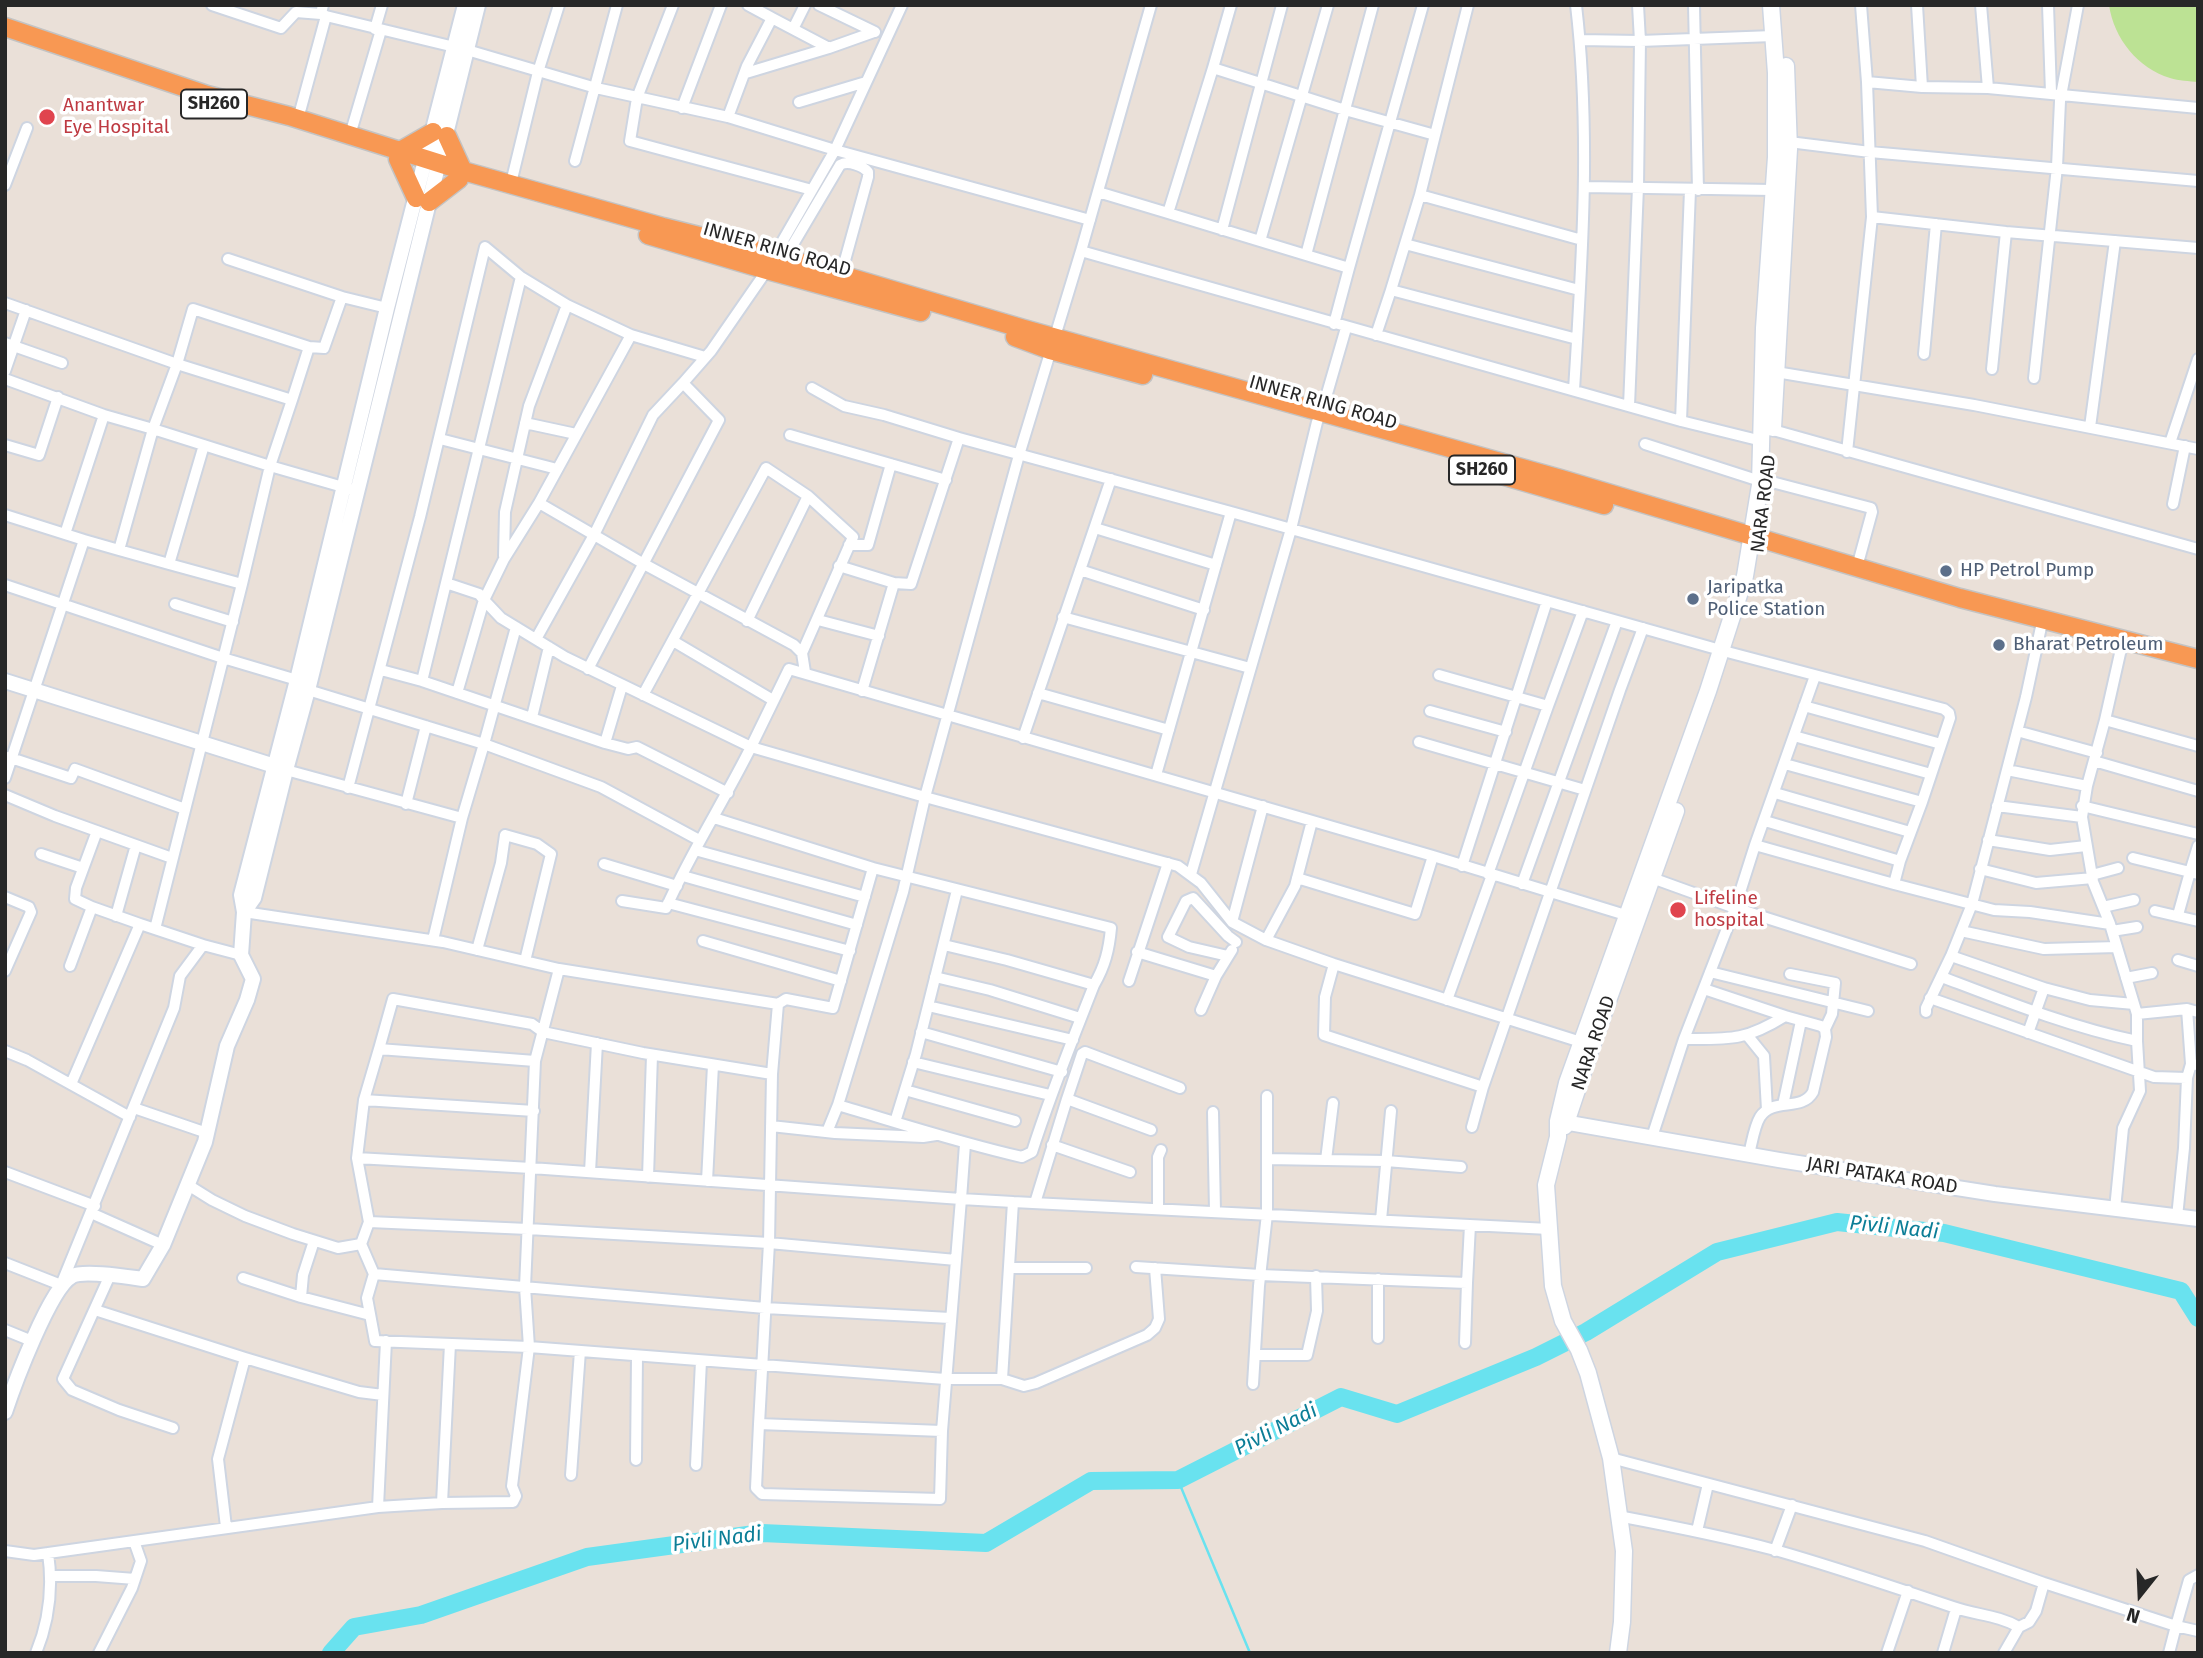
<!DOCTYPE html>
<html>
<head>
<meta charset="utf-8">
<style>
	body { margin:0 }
	#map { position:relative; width:2203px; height:1658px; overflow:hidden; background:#eae0d8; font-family:"Fira Sans",sans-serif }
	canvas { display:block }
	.frame { position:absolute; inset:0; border:7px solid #272727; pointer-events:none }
	.north { position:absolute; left:2105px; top:1560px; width:70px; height:70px; -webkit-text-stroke:5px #fff; paint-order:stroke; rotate:198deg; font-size:19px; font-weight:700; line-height:28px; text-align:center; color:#272727 }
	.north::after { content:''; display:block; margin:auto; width:24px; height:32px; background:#272727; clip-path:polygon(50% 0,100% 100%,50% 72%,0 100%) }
</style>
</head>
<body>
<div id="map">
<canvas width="2203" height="1658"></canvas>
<div class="frame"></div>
<div class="north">N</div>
</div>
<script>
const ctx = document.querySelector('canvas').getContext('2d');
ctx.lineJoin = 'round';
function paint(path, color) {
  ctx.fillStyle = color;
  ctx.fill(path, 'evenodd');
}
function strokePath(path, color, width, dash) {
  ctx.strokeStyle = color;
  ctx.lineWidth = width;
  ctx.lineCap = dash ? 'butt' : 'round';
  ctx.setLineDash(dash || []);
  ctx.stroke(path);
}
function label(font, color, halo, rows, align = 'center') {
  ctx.font = font + ' "Fira Sans",sans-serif';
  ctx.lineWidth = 7;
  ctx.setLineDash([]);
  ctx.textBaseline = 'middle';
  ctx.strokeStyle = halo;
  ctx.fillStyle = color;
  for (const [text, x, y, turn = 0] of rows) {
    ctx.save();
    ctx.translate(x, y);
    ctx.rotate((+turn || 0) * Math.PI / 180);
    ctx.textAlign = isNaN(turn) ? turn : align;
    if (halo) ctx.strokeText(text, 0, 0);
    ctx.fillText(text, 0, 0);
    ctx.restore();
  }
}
const green = new Path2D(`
	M 2109,5 L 2198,5 L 2198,82 C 2189,81 2179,81 2170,78 C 2138,68 2114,39 2109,5 Z`);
const stream = new Path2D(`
	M 1178,1480 L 1250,1653`);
const river = new Path2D(`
	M 331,1653 L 354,1627 L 421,1615 L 587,1557 L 762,1533 L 986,1543 L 1091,1481 L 1178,1480 L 1341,1397 L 1397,1414 L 1536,1357 L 1586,1332 L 1717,1252 L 1837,1222 L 1944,1233 L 2181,1291 L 2198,1318`);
const minor = new Path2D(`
	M 212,5 L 281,28 L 296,12 L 321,14
	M 323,5 L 321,14 L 326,16 L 467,50 L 596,88 L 728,117 L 835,150 L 1090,220
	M 673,5 L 637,98 L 630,141 L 812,190
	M 819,5 L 875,32
	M 1151,5 L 1081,251 L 1681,421 L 1762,441
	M 1231,5 L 1213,68 L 1345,110 L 1435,135 L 1468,5
	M 1694,5 L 1698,190
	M 1861,5 L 1867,82 L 1872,217 L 2006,232 L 2198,248
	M 1917,5 L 1922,87
	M 1981,5 L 1988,88
	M 2048,5 L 2051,93
	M 772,18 L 829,48 L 874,32
	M 375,29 L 382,5
	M 793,29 L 805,5
	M 1580,40 L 1640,41 L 1773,36
	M 1213,68 L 1168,213 L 1260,241 L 1328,5
	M 746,73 L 829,48
	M 1867,82 L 1922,87 L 1988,88 L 2198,108
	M 799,102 L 866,82
	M 682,108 L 721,5
	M 728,117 L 747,66 L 772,18 L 748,5
	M 298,119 L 326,16
	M 350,135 L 381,30
	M 1435,135 L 1420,195 L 1391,290 L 1577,339
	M 1789,142 L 1870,152 L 2198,181
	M 575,161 L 617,5
	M 511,183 L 538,72 L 559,5
	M 5,185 L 27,128
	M 1585,187 L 1773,190
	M 1098,192 L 1168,213
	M 1420,195 L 1582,240
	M 1222,230 L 1282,5
	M 1260,241 L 1306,255 L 1373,5
	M 1405,244 L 1579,290
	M 1081,251 L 1019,455 L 925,797 L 1178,866 L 1201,883 L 1232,922 L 1266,940 L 1334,964 L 1581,1042
	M 1306,255 L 1349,268 L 1423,5
	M 774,256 L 835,150 L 902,5
	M 785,258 L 840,165 C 848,160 863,166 868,172 L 868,177 L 841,275
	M 228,259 L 342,297 L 387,308
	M 5,303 L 177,364 L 292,400 L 270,466 L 350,489
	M 1334,324 L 1349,268
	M 1376,335 L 1391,290
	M 5,343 L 62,363
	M 309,347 L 324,348 L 342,297
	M 1924,354 L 1936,224
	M 1992,369 L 2006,232
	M 5,371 L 26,310
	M 1776,372 L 1974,405 L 2198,449
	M 2034,378 L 2057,167 L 2060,101 L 2078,5
	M 5,379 L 104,415 L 153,429 L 119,550 L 84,540
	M 683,383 L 711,351 L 767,270
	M 812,388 L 844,406 L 884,415 L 959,438 L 1231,512 L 1731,653 L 1944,709 L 1949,713 L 1950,718 L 1922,802 L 1900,861 L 1894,884 L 1755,845 L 1815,676
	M 1574,390 C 1582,262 1591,133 1576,5
	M 1629,406 L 1638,187 L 1640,41 L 1638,5
	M 1681,421 L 1690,190
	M 525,423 L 576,434
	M 2090,427 L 2115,241
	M 1773,430 L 2198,549
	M 790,435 L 946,480
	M 440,439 L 557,469
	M 2170,443 L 2198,359
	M 1645,444 L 1760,481
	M 5,445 L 39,455 L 58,397
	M 1847,452 L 1872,217
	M 1768,481 L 1871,508 L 1872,512 L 1857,567
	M 539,503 L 631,335 L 705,357
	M 2173,504 L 2185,446
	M 5,515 L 84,540 L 5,778
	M 1095,528 L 1216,565
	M 65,534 L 104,415
	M 849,545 L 868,545 L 891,464
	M 119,550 L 169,564 L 204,445
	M 504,556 L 505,512 L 529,406 L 567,305
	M 169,564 L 242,584
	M 839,566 L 894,583 L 862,691
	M 1080,570 L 1204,610
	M 894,583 L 911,584 L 959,438
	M 5,585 L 223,658 L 297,680
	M 175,604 L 233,622
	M 1063,617 L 1250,668
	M 818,620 L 879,636
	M 747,621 L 808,496
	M 2041,627 L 2026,697 L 1972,904 L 1951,956 L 2044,988 L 2090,1000 L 2134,1004
	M 536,639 L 594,535 L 653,415 L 683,383 L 719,420 L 588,669
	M 673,641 L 773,700
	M 2121,649 L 2105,720 L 2198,746
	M 381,670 L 422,681 L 605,743 L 628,749 L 637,747 L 728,793
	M 1439,675 L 1548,706 L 1583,611
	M 422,681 L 446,583
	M 308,690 L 484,744 L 601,787 L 699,840
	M 457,693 L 484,600 L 479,594 L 446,583 L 521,277
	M 1038,693 L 1169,730
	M 643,695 L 766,468 L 808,496 L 853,537 L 802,653
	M 1804,706 L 1941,744
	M 1430,711 L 1506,732
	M 532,717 L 549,647
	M 2105,720 L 2087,786 L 2082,817 L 2093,882 L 2110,924 L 2137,1014 L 2137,1041 L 2140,1091 L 2123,1128 L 2115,1209
	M 2017,731 L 2097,753
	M 1794,736 L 1931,774
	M 1023,738 L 1111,479
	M 1419,742 L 1585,790
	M 605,743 L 622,686
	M 8,757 L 71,778 L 75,769 L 185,809
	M 2094,761 L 2198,791
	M 1785,764 L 1922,802
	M 286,770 L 462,818
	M 2007,770 L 2087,786
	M 1156,775 L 1231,512
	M 348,788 L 420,517 L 485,247 L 521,277 L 567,305 L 631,335
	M 1775,793 L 1910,832
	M 5,795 L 55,816 L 172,858
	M 406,804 L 426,726
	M 1997,806 L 2082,817
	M 2082,806 L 2198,834
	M 714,818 L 873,868 L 833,1008 L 786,999 L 778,1004
	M 1765,821 L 1900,861
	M 1988,840 L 2050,850 L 2086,846
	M 1755,845 L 1735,908 L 1911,964
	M 2198,846 L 2190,872 L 2198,874
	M 695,850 L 865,897
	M 41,854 L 83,868
	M 2133,858 L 2190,872 L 2178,915
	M 604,864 L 677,886
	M 1462,866 L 1547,601
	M 873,868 L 1111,928 C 1109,950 1105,966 1094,985
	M 1980,869 L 2036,883 L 2093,878
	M 1191,874 L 1291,529 L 1317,422 L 1322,411 L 1346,328
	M 1488,874 L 1548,706
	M 2092,875 L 2118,868
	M 683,876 L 857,925
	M 1297,878 L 1415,914 L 1433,856
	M 1522,884 L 1617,621
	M 1894,884 L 1994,910 L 2030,912 L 2110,924
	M 5,897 L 29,907 L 31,912 L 5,971
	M 622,901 L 666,908 C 691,852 724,801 751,747 L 565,657 L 501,618 L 484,600 L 504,559 L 539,503 L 644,564 L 794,645 L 802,653 L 805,672
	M 668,903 L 850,951
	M 92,907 L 75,899 L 76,888 L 97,831
	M 2103,907 L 2134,900
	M 2155,911 L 2198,921
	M 244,912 L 443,942 L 559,969 L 535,1061 L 525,1287 L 529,1347 L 375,1341 L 367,1298 L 374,1274 L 765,1308 L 950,1318
	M 116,916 L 136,845
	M 1232,922 L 1263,806
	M 155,929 L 242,584 L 270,466 L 153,429 L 177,364 L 193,309 L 309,347 L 292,400
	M 1961,931 L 2044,949 L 2117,947
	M 2112,931 L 2137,927
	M 433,940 L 462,818 L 484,744 L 516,627
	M 1266,940 L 1295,886 L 1312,821
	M 703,941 L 841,981
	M 944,945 L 1007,960 L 1094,985 C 1072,1041 1050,1095 1032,1152 L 1022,1157 C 960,1143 899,1123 838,1105 L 903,892 L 925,797 L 751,747 L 789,669 L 1433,856 L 1632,917
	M 477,950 L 501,863 L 505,835 L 537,844 L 551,854 L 525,961
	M 1137,952 L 1216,976
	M 1228,956 L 1189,947 L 1168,937 L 1186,901 L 1193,898 L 1228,936 L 1236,942
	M 2178,960 L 2198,966
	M 1334,964 L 1325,997 L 1324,1035 L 1483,1087 L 1620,690 L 1643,628
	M 70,966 L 92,907 L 140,924
	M 559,969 L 778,1004 L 772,1074
	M 1710,972 L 1868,1011
	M 1790,974 L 1835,983 L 1832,1014 L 1825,1029
	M 935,977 L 990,990 L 1080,1018
	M 1942,977 C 2005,1001 2070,1027 2137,1041
	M 2126,978 L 2152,973
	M 1129,981 L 1168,863
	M 1704,989 L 1785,1016
	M 1930,998 L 2154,1077 L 2187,1078 L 2191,1064 L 2198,1065
	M 1447,1000 L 1492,875
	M 928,1006 L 1073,1040
	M 2187,1009 L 2191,1064
	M 1201,1010 L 1216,976 L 1232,950
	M 1926,1012 L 1926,1008 L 1951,956
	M 2137,1014 L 2187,1009 L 2198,1012
	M 921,1032 L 1062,1072
	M 2028,1033 L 2044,988
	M 1747,1035 L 1764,1056 L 1767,1110
	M 1684,1039 C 1730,1039 1745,1041 1785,1016 L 1821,1026 L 1825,1029 L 1826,1037 L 1813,1092 C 1802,1112 1773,1097 1760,1117 C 1754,1127 1752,1143 1749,1154
	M 5,1051 L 27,1060 L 130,1117
	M 913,1062 L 1050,1095
	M 71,1084 L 140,924 L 203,945
	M 905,1090 L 1015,1121
	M 1067,1099 L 1082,1054 L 1085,1052 L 1180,1088
	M 364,1100 L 379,1049 L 535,1061
	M 1783,1105 L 1801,1021
	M 134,1108 L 207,1133
	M 1213,1112 L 1215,1211
	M 895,1122 L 916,1054 L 957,890
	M 771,1126 L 835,1133 L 923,1137 L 936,1135
	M 1472,1127 L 1483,1087
	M 827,1132 L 838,1105
	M 1652,1137 L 1684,1039 L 1735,908 L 1652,878
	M 1052,1145 L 1130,1172
	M 357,1158 L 364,1100 L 534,1111
	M 1267,1159 L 1386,1161 L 1461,1167
	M 1326,1160 L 1333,1103
	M 5,1172 L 95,1206
	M 590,1172 L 597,1043
	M 648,1177 L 652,1055
	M 707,1181 L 713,1065
	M 188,1185 L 212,1200 L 245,1216 L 293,1234 L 338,1248 L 361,1244
	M 1013,1202 L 1549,1229
	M 1035,1203 L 1067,1099 L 1151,1130
	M 1158,1209 L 1158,1157 L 1161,1150
	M 91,1213 L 163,1245
	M 2177,1217 L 2184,1148 L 2187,1078
	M 1381,1220 L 1391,1111
	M 369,1222 L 357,1158 L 531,1168 L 961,1199 L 942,1431 L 759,1424 L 769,1243 L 956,1260
	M 5,1263 L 61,1285 L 174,1008 L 180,976 L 203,945 L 241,955
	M 1136,1267 L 1260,1275 L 1467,1283 L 1470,1225
	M 1009,1268 L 1086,1268
	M 374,1274 L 361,1244 L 369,1222 L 528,1229 L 769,1243 L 772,1074 L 643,1053 L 543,1032 L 532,1024 L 393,999 L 379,1049
	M 110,1275 L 63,1379 L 72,1390 L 119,1410 L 173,1428
	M 243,1278 L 301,1297 L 370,1315
	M 301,1297 L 303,1275 L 314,1241
	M 95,1310 L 245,1358 L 359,1392 L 383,1395
	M 5,1330 L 32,1341
	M 1378,1338 L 1378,1279
	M 1465,1343 L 1467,1283
	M 1255,1355 L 1307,1355 L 1317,1311 L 1316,1276
	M 1002,1379 L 1024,1386 L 1036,1383 L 1147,1335 L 1155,1328 L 1159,1319 L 1155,1268
	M 1253,1384 L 1259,1286 L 1267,1214 L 1267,1096
	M 759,1424 L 756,1488 L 762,1494 L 940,1499 L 942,1431
	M 1611,1458 L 1925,1541 L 2044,1583 L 2176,1626 L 2169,1653
	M 636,1460 L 637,1356
	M 696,1465 L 701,1361
	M 571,1475 L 580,1351
	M 442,1503 L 450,1344
	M 378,1507 L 386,1341
	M 1618,1516 C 1671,1526 1723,1536 1775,1550 C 1835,1567 1894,1587 1953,1607 C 1975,1615 1998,1615 2019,1627
	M 226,1527 L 218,1459 L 245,1358
	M 1697,1531 L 1708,1484
	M 5,1551 L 34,1555 L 378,1507 L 442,1503 L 513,1502 L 516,1496 L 512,1486 L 529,1347 L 945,1379 L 1002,1379 L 1013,1202 L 961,1199 L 965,1144
	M 1775,1551 L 1792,1505
	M 2198,1575 L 2189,1580 L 2176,1626 L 2198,1631
	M 52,1576 L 96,1576 L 135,1579
	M 36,1653 C 49,1621 53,1587 48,1553
	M 99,1653 L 132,1588 L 141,1561 L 134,1541
	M 1887,1653 L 1908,1591
	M 1943,1653 L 1956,1609
	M 2004,1653 L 2019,1627 L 2029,1622 L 2036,1611 L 2044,1583`);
const tertiary = new Path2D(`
	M 5,681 L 281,768
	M 244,912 L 254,898 L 286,770 L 308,690 L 478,5
	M 1558,1121 L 1779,1160 L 1995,1194 L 2198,1219
	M 5,1412 C 14,1385 50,1288 72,1276 C 84,1270 128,1277 143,1279 L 163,1245 L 205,1142 L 227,1046 L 247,1000 L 253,979 L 241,955 L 244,912 L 241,895 L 297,680 L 387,308 L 465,5`);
const secondary = new Path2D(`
	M 1773,428 L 1789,149 L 1786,66
	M 1565,1126 L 1591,1048 L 1676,811
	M 1618,1653 L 1622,1622 L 1624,1551 L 1611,1458 L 1588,1373 L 1579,1350 L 1563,1321 L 1553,1286 L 1546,1185 L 1558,1137 L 1558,1121 L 1567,1083 L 1708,691 L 1745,576 L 1760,485 L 1764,328 L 1776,157 L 1776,73 L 1771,5`);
const trunk = new Path2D(`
	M 5,27 L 207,95 L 289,116 L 467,172 L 663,227 L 767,253 L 1024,329 L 1561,479 L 1960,598 L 2198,659
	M 447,136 L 463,171
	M 400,151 L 433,132
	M 398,159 L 416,198
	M 429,202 L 459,179
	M 648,235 L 767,270 L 921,312
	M 1015,337 L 1050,350 L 1143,375
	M 1477,468 L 1604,505`);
const markers = [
	[47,117,9,"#e0444e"],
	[1946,571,7,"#5c6f8a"],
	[1693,599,7,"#5c6f8a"],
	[1999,645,7,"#5c6f8a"],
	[1678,910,9,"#e0444e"]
];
const shields = [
	[214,104,66],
	[1482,470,66]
];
const shieldNames = [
	["SH260",214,104],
	["SH260",1482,470]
];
const healthNames = [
	["Anantwar",63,106],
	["Eye Hospital",63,128],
	["Lifeline",1694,899],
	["hospital",1694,921]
];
const streetNames = [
	["INNER RING ROAD",777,250,16],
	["INNER RING ROAD",1323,403,16],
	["NARA ROAD",1764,504,-83],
	["NARA ROAD",1594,1043,-71],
	["JARI PATAKA ROAD",1882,1176,9]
];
const serviceNames = [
	["HP Petrol Pump",1960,571],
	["Jaripatka",1707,588],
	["Police Station",1707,610],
	["Bharat Petroleum",2013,645]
];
const waterNames = [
	["Pivli Nadi",1894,1228,6],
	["Pivli Nadi",1276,1430,-27],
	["Pivli Nadi",717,1540,-7]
];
paint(green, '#bce294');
strokePath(stream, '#69e2ef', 2.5);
strokePath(river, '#69e2ef', 18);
strokePath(minor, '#ced5e1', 14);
strokePath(tertiary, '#ced5e1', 18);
strokePath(secondary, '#ced5e1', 19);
strokePath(trunk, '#c3c3c3', 21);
strokePath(minor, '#fff', 10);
strokePath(tertiary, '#fff', 14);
strokePath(secondary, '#fff', 16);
strokePath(trunk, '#f89853', 18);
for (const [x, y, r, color] of markers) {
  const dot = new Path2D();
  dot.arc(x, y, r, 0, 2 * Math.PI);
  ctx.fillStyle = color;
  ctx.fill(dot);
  strokePath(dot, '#fff', 2.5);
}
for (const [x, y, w] of shields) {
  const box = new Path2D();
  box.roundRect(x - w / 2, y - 14.5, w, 29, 5);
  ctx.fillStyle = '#fff';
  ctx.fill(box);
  strokePath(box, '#272727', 2);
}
label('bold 18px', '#272727', null, shieldNames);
label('19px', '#be3a42', '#fff', healthNames, 'left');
label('19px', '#272727', '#fff', streetNames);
label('19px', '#4e5e75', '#fff', serviceNames, 'left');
label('italic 21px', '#0c7e97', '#fff', waterNames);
</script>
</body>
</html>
